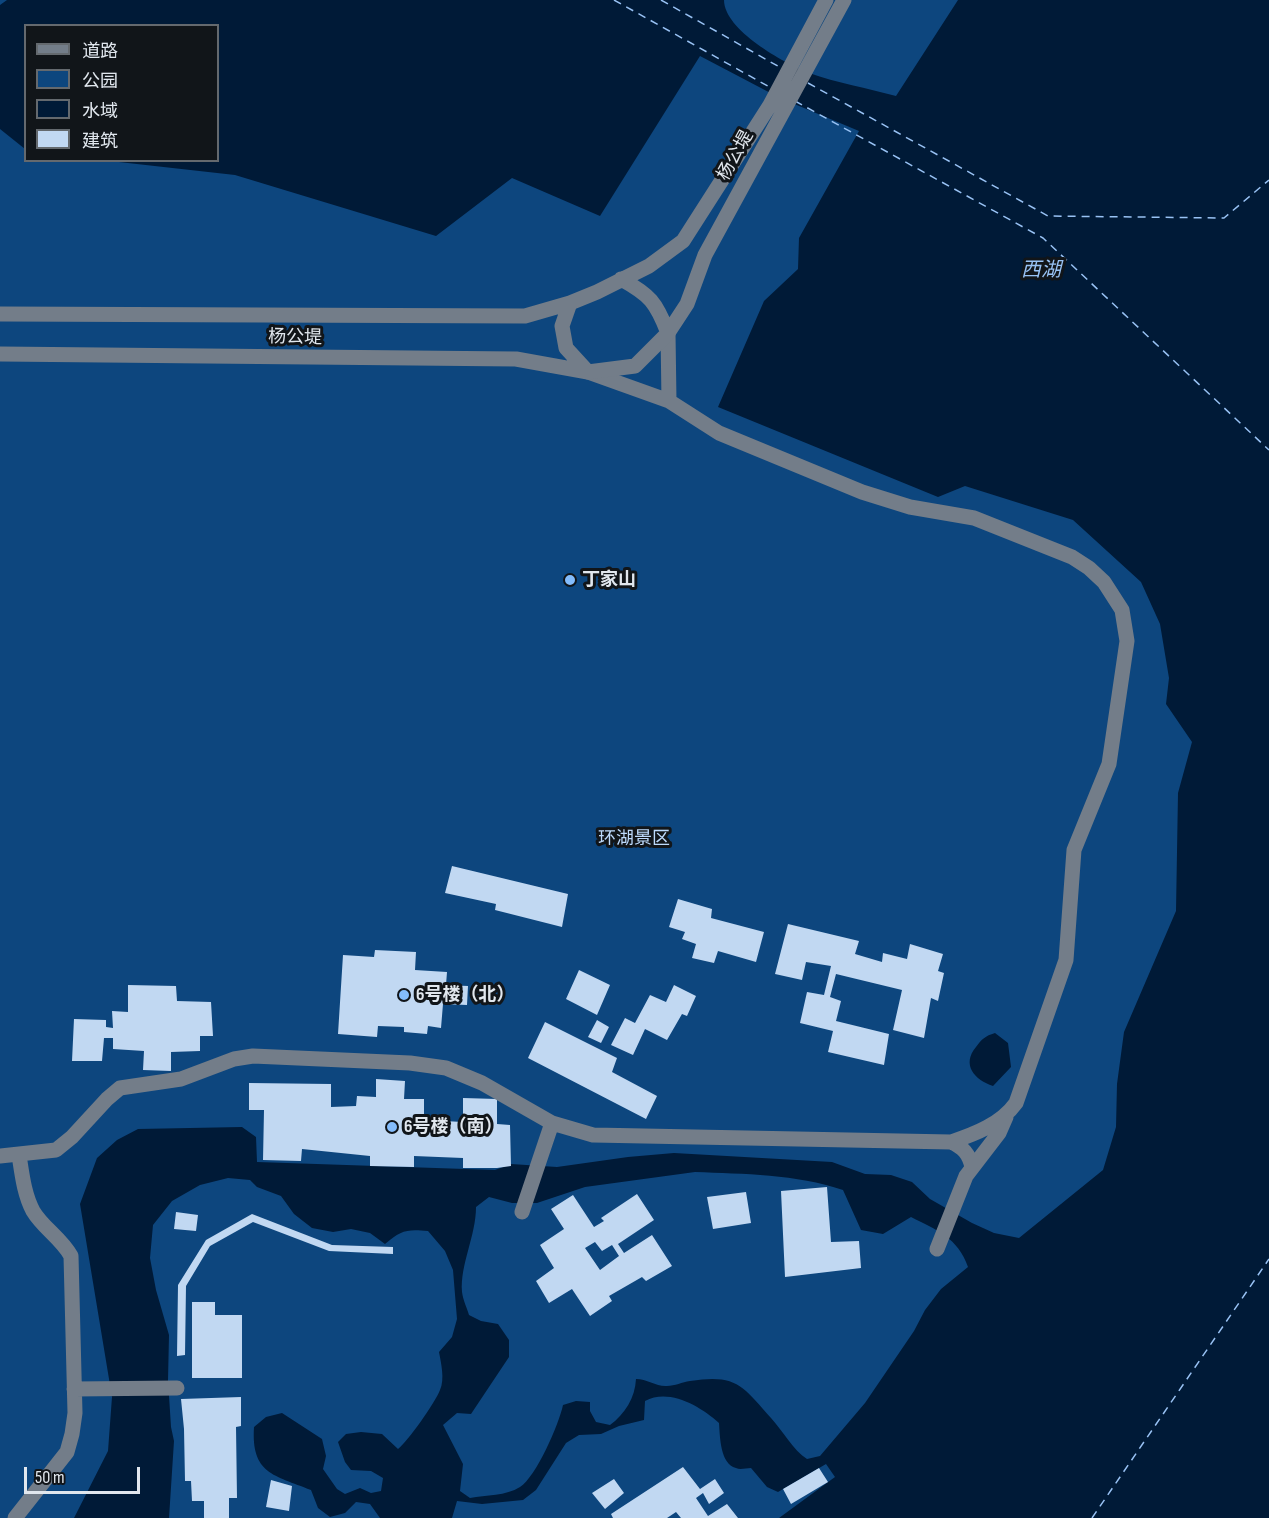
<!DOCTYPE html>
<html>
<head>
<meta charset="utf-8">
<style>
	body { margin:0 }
	#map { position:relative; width:1269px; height:1518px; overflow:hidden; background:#242d37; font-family:"Sofia Sans Condensed","Noto Sans SC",sans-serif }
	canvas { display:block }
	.legend { position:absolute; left:24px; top:24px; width:195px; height:138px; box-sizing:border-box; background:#111519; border:2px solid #64696e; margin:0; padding:8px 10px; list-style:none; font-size:18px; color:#e1e7ee }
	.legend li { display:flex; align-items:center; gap:12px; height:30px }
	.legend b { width:30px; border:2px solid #64696e }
	.scale { position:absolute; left:24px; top:1467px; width:116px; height:27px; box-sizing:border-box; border:3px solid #e1e7ee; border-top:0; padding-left:8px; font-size:18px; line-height:21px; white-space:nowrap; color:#e1e7ee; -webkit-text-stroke:4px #111519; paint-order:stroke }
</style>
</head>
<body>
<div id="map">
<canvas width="1269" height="1518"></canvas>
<ul class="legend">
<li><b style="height:8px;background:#737d89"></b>道路</li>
<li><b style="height:16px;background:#0d467e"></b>公园</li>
<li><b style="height:16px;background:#001a37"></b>水域</li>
<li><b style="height:16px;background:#c1d8f2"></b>建筑</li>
</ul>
<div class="scale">50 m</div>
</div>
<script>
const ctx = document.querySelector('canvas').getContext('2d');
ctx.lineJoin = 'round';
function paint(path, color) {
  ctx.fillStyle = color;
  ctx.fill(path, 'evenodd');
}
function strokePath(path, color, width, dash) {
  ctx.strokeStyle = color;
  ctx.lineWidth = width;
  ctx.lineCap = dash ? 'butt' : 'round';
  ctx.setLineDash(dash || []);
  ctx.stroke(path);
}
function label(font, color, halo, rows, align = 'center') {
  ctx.font = font + ' "Sofia Sans Condensed","Noto Sans SC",sans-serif';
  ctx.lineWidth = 6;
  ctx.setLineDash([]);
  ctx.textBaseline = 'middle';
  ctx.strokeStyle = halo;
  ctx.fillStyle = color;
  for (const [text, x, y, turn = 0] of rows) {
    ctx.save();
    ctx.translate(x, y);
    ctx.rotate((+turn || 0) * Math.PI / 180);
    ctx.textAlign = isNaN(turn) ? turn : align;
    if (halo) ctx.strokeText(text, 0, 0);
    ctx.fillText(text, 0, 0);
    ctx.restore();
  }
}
const green = new Path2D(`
	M 0,0 L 1269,0 L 1269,1518 L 0,1518 ZM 26,26 L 218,26 L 218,160 L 26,160 Z`);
const water = new Path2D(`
	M 7,0 L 724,0 C 724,30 784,63 809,73 C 837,83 867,88 896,96 L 958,0 L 1269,0 L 1269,1518 L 779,1518 L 835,1477 L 826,1464 L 778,1492 L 767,1487 L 751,1468 C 746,1468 740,1470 736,1468 C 720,1464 720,1436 719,1423 C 700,1406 669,1388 645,1401 L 644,1420 L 619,1426 L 601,1434 L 579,1435 L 566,1443 L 536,1490 L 523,1500 L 482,1504 L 457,1501 L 452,1518 L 380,1518 L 370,1504 L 356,1502 L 345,1513 L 330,1517 L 318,1508 L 311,1490 C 274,1475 251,1474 254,1427 L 266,1417 L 282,1413 L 322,1439 L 326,1456 L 323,1469 L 337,1489 L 345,1494 L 360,1488 L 371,1493 L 381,1491 L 383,1478 L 371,1471 L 351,1470 L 345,1462 L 338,1442 L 346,1434 L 361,1432 L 382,1434 L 398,1449 C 408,1441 435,1403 440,1390 C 445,1379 441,1363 439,1352 L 452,1337 L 457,1319 L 453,1270 L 445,1251 L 428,1231 C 407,1229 401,1230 385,1244 L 370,1233 L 351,1229 L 333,1232 L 312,1228 L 294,1214 L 281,1196 L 257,1187 L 250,1180 L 228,1178 L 200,1185 L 172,1201 L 153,1225 L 150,1258 L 156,1290 L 169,1335 L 168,1380 L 171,1427 L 174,1441 L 169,1518 L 74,1518 L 108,1451 L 112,1397 L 80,1204 L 97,1158 L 117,1140 L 138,1129 L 242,1127 L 256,1137 L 257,1162 L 495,1170 L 511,1164 L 557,1167 L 628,1157 L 674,1153 L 832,1162 L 865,1174 L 891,1175 L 912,1182 L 930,1199 L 972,1223 L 994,1233 L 1019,1238 L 1103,1170 L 1116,1127 L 1117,1084 L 1124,1032 L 1176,911 L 1178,793 L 1192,742 L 1166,704 L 1169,678 L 1160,624 L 1141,582 L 1073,520 L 965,486 L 938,497 L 718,407 L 764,301 L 798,269 L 799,238 L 859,131 L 780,98 L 700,56 L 600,216 L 512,178 L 436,236 L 235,175 L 110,161 L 218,160 L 218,26 L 26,26 L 25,149 L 0,129 L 0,5 ZM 695,1172 C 744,1174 796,1174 843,1190 L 861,1230 L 883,1234 L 911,1217 C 937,1230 958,1238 968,1267 L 941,1289 L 925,1310 L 914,1331 L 865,1403 L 820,1456 L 807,1459 C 793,1450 783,1431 771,1418 C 742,1385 736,1374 690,1381 C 682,1382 675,1386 667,1386 C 657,1387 647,1379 636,1379 C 635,1398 625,1414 610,1425 L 596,1422 L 590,1411 L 590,1402 L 576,1401 L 563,1405 C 559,1424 536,1477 520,1487 C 506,1496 486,1495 470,1498 L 460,1491 L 463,1464 L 443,1425 L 457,1413 L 471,1414 L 509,1357 L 509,1340 L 498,1324 L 481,1321 L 469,1315 C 467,1308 463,1300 462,1292 C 460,1264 476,1236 476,1207 L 489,1197 L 512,1203 L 537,1203 L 585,1187 Z
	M 995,1033 L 1008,1043 L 1011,1067 L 993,1086 C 975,1080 961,1065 976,1047 C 982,1039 985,1036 995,1033 Z`);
const ferry = new Path2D(`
	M 614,0 L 773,89
	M 661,0 L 783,69
	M 808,83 L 1048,216 L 1224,218 L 1269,180
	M 795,101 L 1043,238 L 1269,450
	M 1092,1518 L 1269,1259`);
const building = new Path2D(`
	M 452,866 L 568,894 L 562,927 L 495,910 L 496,904 L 445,893 Z
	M 678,899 L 712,909 L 711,918 L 764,932 L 756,962 L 718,951 L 714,963 L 692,958 L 696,944 L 682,939 L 685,932 L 669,927 Z
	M 788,924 L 859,941 L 855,954 L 882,962 L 883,953 L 907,959 L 910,944 L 943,954 L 938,971 L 944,973 L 938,1001 L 931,998 L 924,1038 L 893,1030 L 902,990 L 836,974 L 830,997 L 841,1001 L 836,1021 L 889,1034 L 884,1065 L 828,1052 L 833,1031 L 800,1023 L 807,992 L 824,995 L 831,966 L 806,962 L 802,980 L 775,974 Z
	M 375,950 L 416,952 L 415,970 L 447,972 L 446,985 L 468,986 L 467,1005 L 443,1004 L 441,1028 L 428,1026 L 427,1034 L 404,1032 L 404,1027 L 378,1026 L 377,1037 L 338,1034 L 343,955 L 374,957 Z
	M 579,970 L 610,985 L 597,1015 L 566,999 Z
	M 128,985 L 176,986 L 177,1001 L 211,1002 L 213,1036 L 200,1036 L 200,1051 L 171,1052 L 171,1071 L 143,1070 L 144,1051 L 113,1049 L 113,1038 L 104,1038 L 102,1061 L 72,1061 L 74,1019 L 106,1020 L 106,1027 L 113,1028 L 112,1011 L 128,1012 Z
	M 674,985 L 696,996 L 687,1016 L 682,1014 L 667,1040 L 645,1029 L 633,1055 L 611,1045 L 625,1018 L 635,1023 L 650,995 L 666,1002 Z
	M 597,1020 L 609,1027 L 601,1043 L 588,1037 Z
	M 545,1022 L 617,1058 L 612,1072 L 657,1096 L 646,1119 L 528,1058 Z
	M 376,1079 L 405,1081 L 404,1099 L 424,1099 L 424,1120 L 463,1122 L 463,1098 L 497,1099 L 497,1124 L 510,1125 L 511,1166 L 497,1168 L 463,1168 L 463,1158 L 414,1156 L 414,1167 L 370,1166 L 370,1156 L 302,1149 L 301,1161 L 263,1160 L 264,1110 L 249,1110 L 249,1083 L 331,1084 L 331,1107 L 356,1106 L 357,1096 L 376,1097 Z
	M 827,1187 L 831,1242 L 859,1241 L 861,1268 L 785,1277 L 781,1191 Z
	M 746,1192 L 751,1223 L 713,1229 L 707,1197 Z
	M 637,1194 L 654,1220 L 618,1244 L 624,1253 L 652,1235 L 672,1266 L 646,1281 L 642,1277 L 609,1296 L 612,1301 L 590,1316 L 572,1289 L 549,1303 L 536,1281 L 554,1268 L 540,1245 L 564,1229 L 551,1209 L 573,1195 L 594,1227 L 604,1221 L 601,1218 ZM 595,1242 L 602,1251 L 612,1245 L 619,1256 L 600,1270 L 585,1248 Z
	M 176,1212 L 198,1215 L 196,1231 L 174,1229 Z
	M 252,1214 L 332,1245 L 393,1247 L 393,1254 L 329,1251 L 253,1222 L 210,1246 L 186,1286 L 185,1355 L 177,1356 L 178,1285 L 206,1240 Z
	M 192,1302 L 215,1302 L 215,1315 L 242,1315 L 242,1378 L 192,1378 Z
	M 241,1397 L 241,1426 L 236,1427 L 237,1498 L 229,1498 L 229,1518 L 204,1518 L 204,1501 L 192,1501 L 191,1481 L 185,1481 L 184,1429 L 181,1399 Z
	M 683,1467 L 700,1489 L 715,1479 L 724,1493 L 709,1504 L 703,1493 L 696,1498 L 708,1516 L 727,1504 L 738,1518 L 681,1518 L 676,1512 L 667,1518 L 613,1518 L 611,1514 Z
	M 819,1468 L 828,1482 L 791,1504 L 783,1489 Z
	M 614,1479 L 624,1493 L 605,1509 L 592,1493 Z
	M 271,1480 L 292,1486 L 289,1511 L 266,1507 Z`);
const street = new Path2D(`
	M 668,333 L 669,401
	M 951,1142 C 963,1147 969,1154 972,1167
	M 0,1156 L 56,1150 L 72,1137 L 107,1099 L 120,1088 L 181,1079 L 234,1059 L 253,1056 L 410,1063 L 446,1068 L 482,1083 L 552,1123 L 593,1135 L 951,1142 C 975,1134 1001,1124 1016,1103 L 1066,960 L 1074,850 L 1109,764 L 1127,641 L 1122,610 L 1104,582 L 1089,568 L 1072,557 L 974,518 L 910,507 L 862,492 L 719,433 L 669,401 L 588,372
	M 522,1212 L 552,1123
	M 937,1249 L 966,1176 L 999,1133 L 1006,1117
	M 74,1389 L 177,1388
	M 15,1518 L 67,1452 L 72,1434 L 75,1413 L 71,1256 C 61,1238 43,1228 33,1211 C 24,1194 22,1174 19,1155`);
const secondary = new Path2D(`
	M 621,279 C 650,295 656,302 668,333
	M 570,303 L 562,326 L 566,348 L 588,372
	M 0,314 L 525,316 L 570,303 L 597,292 L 649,266 L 683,241 L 770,105 L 826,0
	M 0,354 L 516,359 L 588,372 L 635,366 L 668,333 L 687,304 L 705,255 L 844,0`);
const markers = [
	[570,580,6,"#84bcfb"],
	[404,995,6,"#84bcfb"],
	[392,1127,6,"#84bcfb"]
];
const streetNames = [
	["杨公堤",736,156,-61],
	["杨公堤",295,338,1]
];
const poiNames = [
	["丁家山",582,580],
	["6号楼（北）",416,995],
	["6号楼（南）",404,1127]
];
const parkNames = [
	["环湖景区",634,839]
];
const waterNames = [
	["西湖",1041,271]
];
paint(green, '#0d467e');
paint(water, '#001a37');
strokePath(ferry, '#98c2f4', 1.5, [8, 6]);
paint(building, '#c1d8f2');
strokePath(street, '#737d89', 15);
strokePath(secondary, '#737d89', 15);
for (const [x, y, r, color] of markers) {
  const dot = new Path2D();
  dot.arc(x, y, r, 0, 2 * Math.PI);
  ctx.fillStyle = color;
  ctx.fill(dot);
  strokePath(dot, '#111519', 2);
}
label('18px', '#e1e7ee', '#111519', streetNames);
label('bold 18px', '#e1e7ee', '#111519', poiNames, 'left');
label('18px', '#bddafc', '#111519', parkNames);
label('italic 20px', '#98c2f4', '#111519', waterNames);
</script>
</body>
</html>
